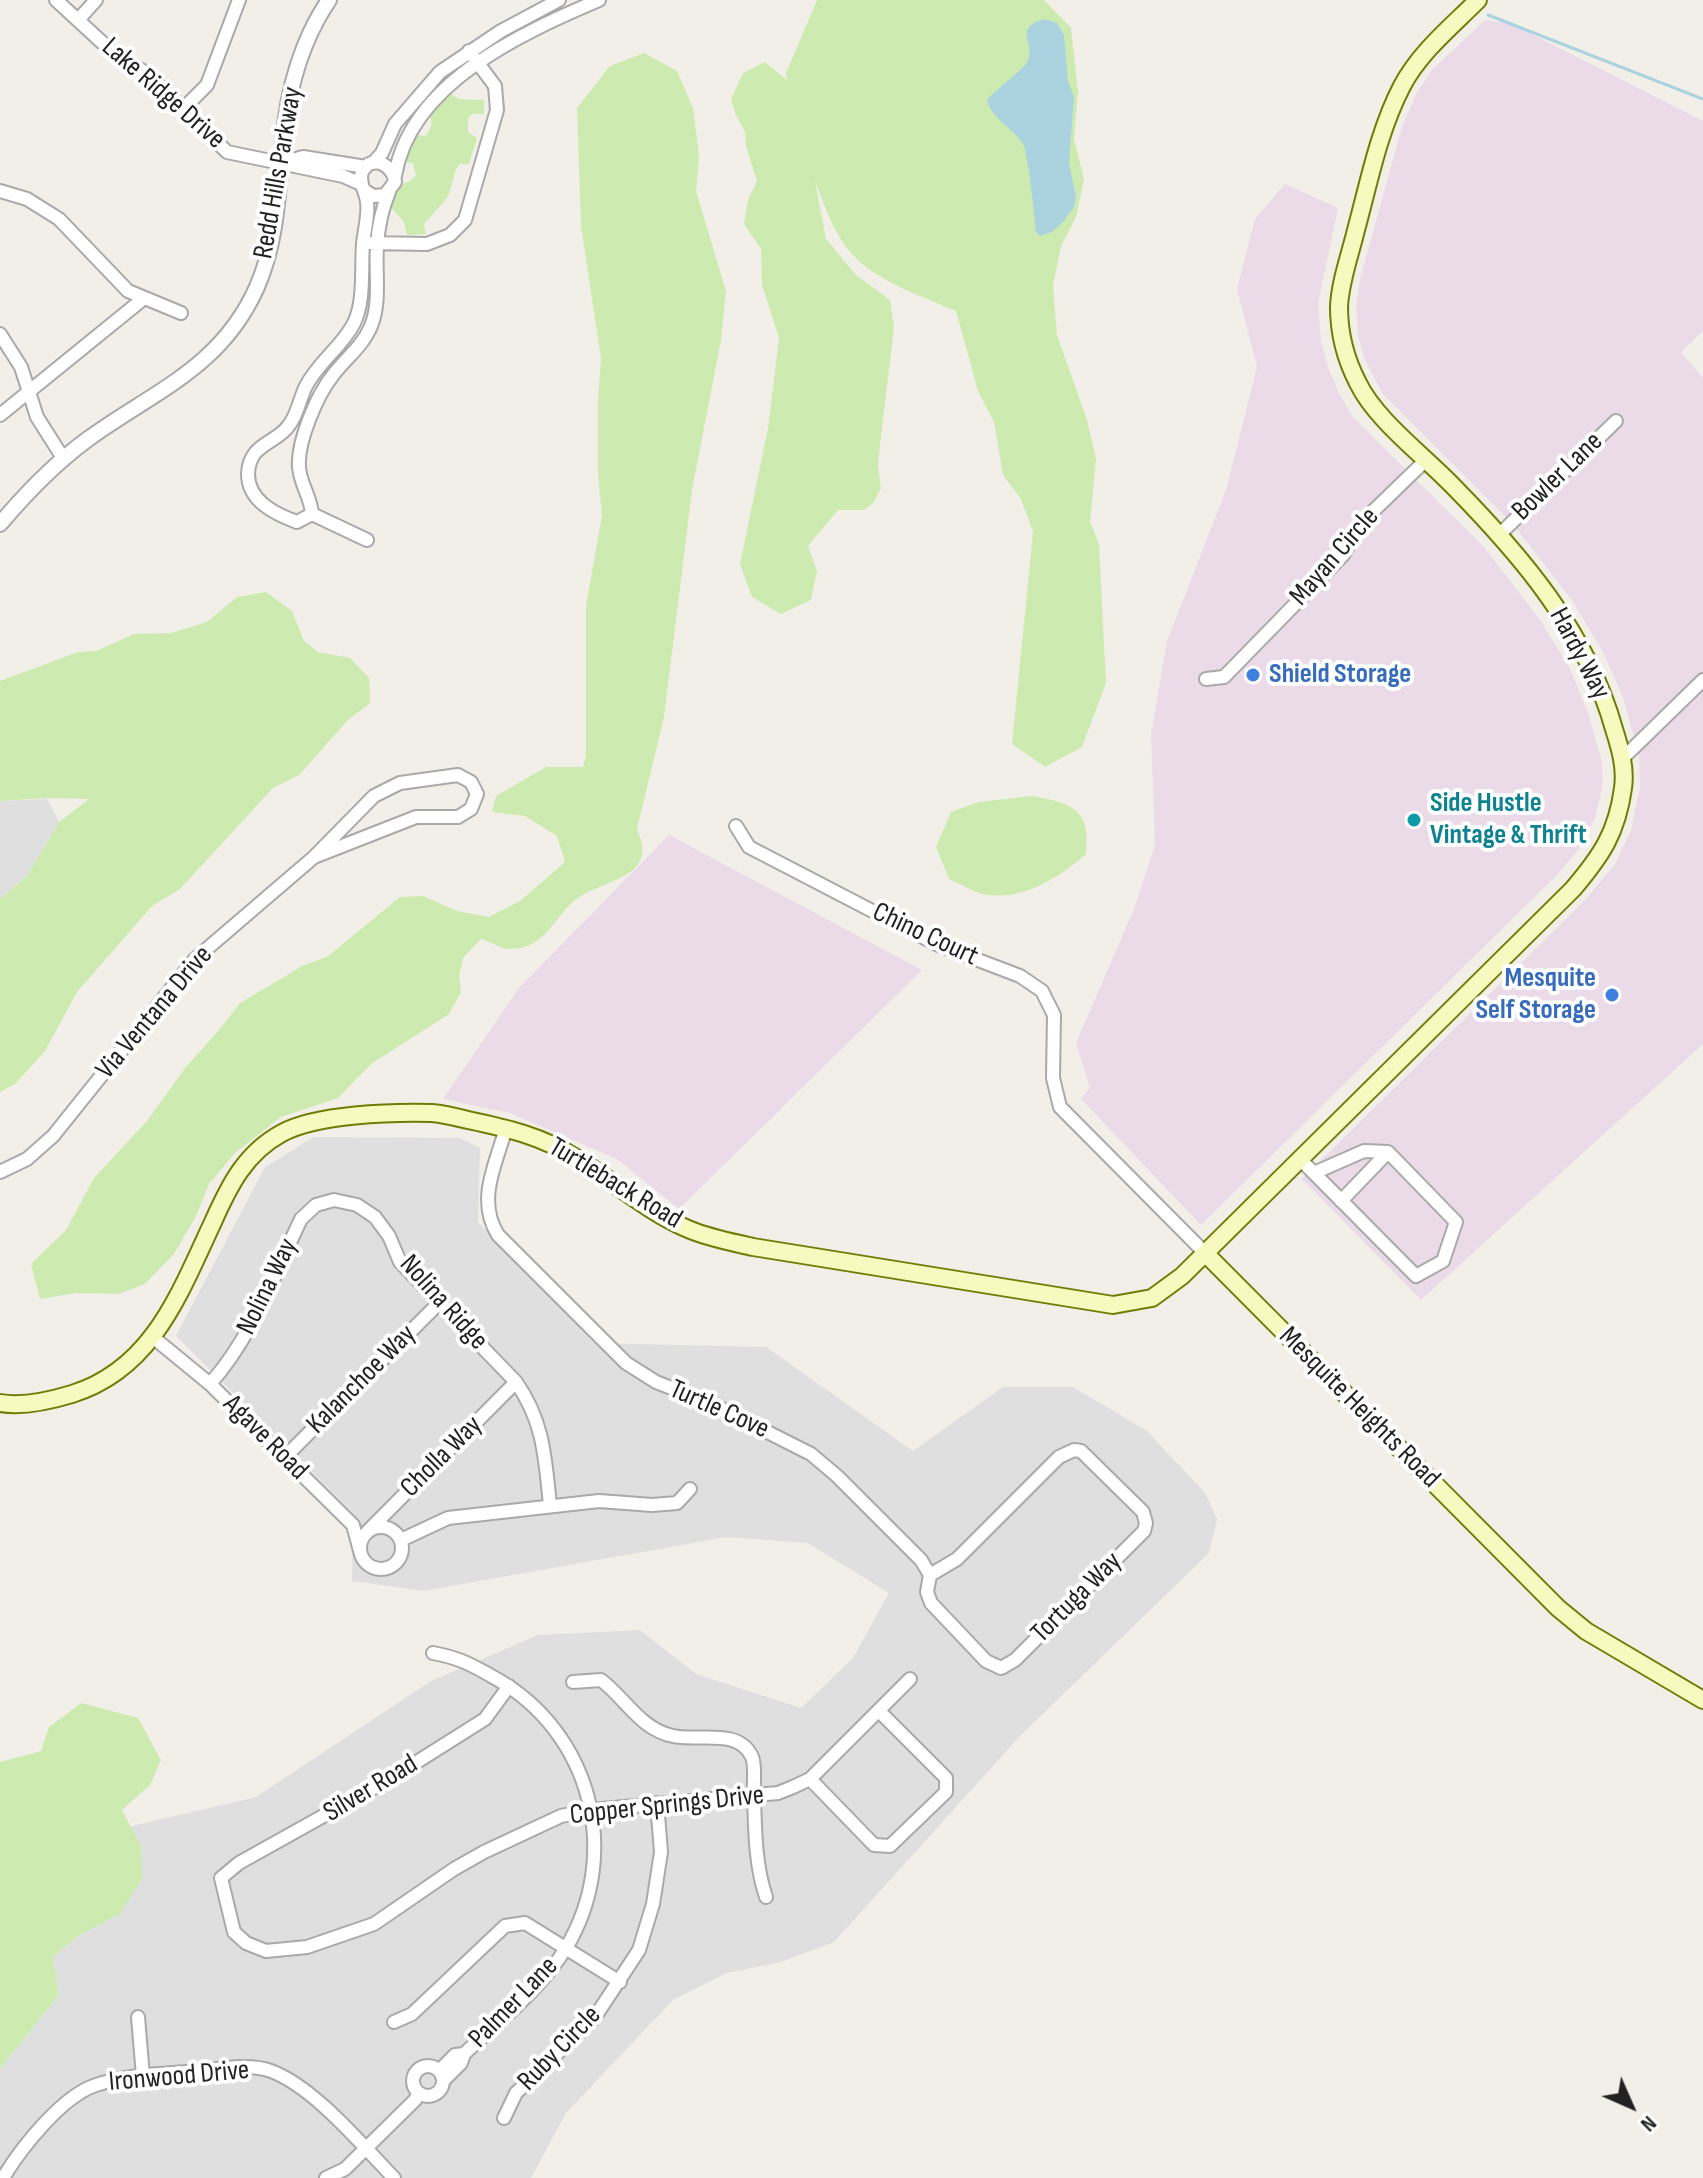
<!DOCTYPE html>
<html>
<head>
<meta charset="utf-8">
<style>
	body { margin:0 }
	#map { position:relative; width:1703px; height:2178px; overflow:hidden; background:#f2efe9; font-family:"Sofia Sans Condensed",sans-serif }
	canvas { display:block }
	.north { position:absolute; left:1591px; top:2066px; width:80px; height:80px; -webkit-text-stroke:6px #fff; paint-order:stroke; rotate:135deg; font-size:22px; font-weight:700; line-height:32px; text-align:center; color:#222 }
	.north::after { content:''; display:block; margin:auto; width:28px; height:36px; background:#222; clip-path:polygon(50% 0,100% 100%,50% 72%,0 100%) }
</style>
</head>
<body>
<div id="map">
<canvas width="1703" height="2178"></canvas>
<div class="north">N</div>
</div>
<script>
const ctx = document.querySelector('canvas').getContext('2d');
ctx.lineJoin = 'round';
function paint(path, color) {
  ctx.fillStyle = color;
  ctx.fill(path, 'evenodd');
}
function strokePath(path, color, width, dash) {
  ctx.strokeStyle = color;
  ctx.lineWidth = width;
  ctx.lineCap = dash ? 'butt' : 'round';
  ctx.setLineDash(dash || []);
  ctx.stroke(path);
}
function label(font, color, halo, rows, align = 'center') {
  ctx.font = font + ' "Sofia Sans Condensed",sans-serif';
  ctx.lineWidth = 8;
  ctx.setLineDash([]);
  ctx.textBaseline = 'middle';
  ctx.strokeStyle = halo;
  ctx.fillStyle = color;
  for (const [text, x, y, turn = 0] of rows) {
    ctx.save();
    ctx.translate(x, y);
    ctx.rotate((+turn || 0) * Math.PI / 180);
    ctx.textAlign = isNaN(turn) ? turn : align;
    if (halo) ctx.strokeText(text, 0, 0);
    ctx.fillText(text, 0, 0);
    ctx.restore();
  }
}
const residential = new Path2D(`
	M 47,799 L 59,822 L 26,877 L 0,899 L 0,801 Z
	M 314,1137 L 460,1138 L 480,1148 L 478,1222 L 594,1343 L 766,1347 L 913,1451 L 1003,1387 L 1073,1387 L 1147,1431 L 1205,1493 L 1217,1519 L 1209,1553 L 1020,1736 L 834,1942 L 781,1962 L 727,1973 L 673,2000 L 566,2113 L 531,2178 L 0,2178 L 0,2069 L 59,1995 L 53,1957 L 78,1936 L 120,1914 L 141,1846 L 128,1827 L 256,1797 L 431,1681 L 538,1635 L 640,1630 L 696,1674 L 801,1708 L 853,1658 L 889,1593 L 808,1543 L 727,1537 L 423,1591 L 352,1581 L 353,1513 L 176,1336 L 265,1167 Z`);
const industrial = new Path2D(`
	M 1485,20 L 1512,24 L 1703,121 L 1703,331 L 1681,352 L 1703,378 L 1703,1044 L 1421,1300 L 1302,1179 L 1585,900 L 1615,864 L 1631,830 L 1640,787 L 1639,756 L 1623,697 L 1603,652 L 1572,600 L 1512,523 L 1382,393 L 1364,358 L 1358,335 L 1356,306 L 1360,279 L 1402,127 L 1416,94 L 1432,70 Z
	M 1285,184 L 1338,208 L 1318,304 L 1321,341 L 1329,370 L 1339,393 L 1352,416 L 1484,547 L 1541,621 L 1570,669 L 1587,710 L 1602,762 L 1603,784 L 1595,818 L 1583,844 L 1557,875 L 1201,1225 L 1081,1099 L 1090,1088 L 1076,1043 L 1134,909 L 1155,845 L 1151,735 L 1167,641 L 1226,490 L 1257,367 L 1237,289 L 1255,219 Z
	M 669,835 L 922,970 L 679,1209 L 617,1159 L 510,1113 L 443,1099 L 519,988 Z`);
const grass = new Path2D(`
	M 817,0 L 1044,0 L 1071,28 L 1078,93 L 1074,139 L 1084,179 L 1076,217 L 1061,246 L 1053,286 L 1057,335 L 1087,420 L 1096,459 L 1090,522 L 1099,544 L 1106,683 L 1082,747 L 1045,767 L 1012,744 L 1033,532 L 1021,499 L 1003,475 L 994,422 L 978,391 L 956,311 C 926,298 879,282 856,258 C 835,238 825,207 815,181 L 826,239 L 856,275 L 890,300 L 894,327 L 880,445 L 878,466 L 881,488 L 874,502 L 864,510 L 838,510 L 808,546 L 817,571 L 811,600 L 781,614 L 752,597 L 740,564 L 768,428 L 779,338 L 762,285 L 761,249 L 744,224 L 748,200 L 757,181 L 746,146 L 745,132 L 735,113 L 731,99 L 743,73 L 765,62 L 787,80 L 786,73 Z
	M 644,53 L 677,71 L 693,108 L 699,156 L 696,191 L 726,291 L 721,340 L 692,490 L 664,717 L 637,829 C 660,878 605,879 578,898 C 554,915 547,949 510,949 C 501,949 489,941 481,939 L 463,958 L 459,976 L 461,992 L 449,1014 L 371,1064 L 338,1098 L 281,1117 L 236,1152 L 209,1184 L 196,1216 L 174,1254 L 145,1284 L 118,1294 L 76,1293 L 40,1299 L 31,1264 L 66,1230 L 94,1178 L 147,1121 L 185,1068 L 219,1030 L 240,1003 L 304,965 L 327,957 L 400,897 L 423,896 L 457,911 L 489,917 L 520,901 L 565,862 L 557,836 L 525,816 L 492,812 L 496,796 L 546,767 L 583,767 L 586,756 L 586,606 L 602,515 L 598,475 L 598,400 L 601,359 L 581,226 L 577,108 L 610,66 Z
	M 446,91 L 459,99 L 484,100 L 484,114 L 472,114 L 468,118 L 468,132 L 477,138 L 469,164 L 460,164 L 456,169 L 448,197 L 424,224 L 426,234 L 407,235 L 404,222 L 387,203 L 398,192 L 401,184 L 408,182 L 416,176 L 413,163 L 403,162 L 412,134 L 425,136 C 432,129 434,120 427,112 Z
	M 266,592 L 292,611 L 304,641 L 318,652 L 350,658 L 369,678 L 370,703 L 348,720 L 299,775 L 273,788 L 180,889 L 152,906 L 77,992 L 45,1051 L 15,1084 L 0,1092 L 0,899 L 26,877 L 59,822 L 89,799 L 48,798 L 0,801 L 0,681 L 78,652 L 96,651 L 134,634 L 171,633 L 207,622 L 237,597 Z
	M 1032,796 C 1072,803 1091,809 1086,854 C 1059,878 1021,902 983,894 C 972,891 959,883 949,879 L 936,847 L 951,812 L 979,802 Z
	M 81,1703 L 138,1718 L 161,1760 L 150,1785 L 122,1810 L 141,1846 L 142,1878 L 120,1914 L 78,1936 L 53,1957 L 59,1995 L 0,2069 L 0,1762 L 41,1751 L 49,1727 Z`);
const water = new Path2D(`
	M 1044,19 L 1057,23 L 1064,35 L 1068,81 L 1074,97 L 1069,163 L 1076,197 L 1074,207 L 1063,222 L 1052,232 L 1040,236 L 1036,232 C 1035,220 1028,152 1023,144 C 1013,128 992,119 987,100 C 996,89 1025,69 1028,60 C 1035,42 1013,28 1044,19 Z`);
const stream = new Path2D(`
	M 1488,15 L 1703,99`);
const minor = new Path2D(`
	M 56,0 L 119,58 L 143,71 L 162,88 L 227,152 L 343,176 L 361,184
	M 79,19 L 96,0
	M 183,109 L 207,85 L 239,0
	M 282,163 L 303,157 L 366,167
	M 373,163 L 382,153 L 395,124 L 440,72 L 501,31 L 559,0
	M 395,176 C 410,83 522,33 599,0
	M 0,191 L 27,199 L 59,219 L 128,291 L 181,313
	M 370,243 L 427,244 L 450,235 L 465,220 L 497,110 L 495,86 L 469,51
	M 0,334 L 21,367 L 37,417 L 63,458
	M 0,415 L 143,299
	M 312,514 L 297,522 C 275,514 248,501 248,474 C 249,446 270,445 285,430 C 297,418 299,400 306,386 C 319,361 342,347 354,323 C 365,301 361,268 363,244 C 364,231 369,215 367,202 C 366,191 358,183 362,172 C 371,153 394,165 395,182 L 385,195 L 373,196 L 364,190
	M 312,514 C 311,497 300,484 299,467 C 297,442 317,395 333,375 C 345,359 363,346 371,326 C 381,302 375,272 377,246 C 378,228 382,209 389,192
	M 312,514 L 367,540
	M 1500,534 L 1616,421
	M 1206,679 L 1224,677 L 1343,555 L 1364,520 L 1427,459
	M 1623,758 L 1703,680
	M 736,826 L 749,847 L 936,944 L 1020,976 L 1042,991 L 1054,1015 L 1053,1078 L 1060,1107 L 1205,1253
	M 506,1128 C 496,1164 476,1200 498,1235 L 626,1363 L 656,1382 L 710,1403 L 811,1454 L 837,1476 L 921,1560 L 930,1575 L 927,1592 L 931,1603 L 986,1661 L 1001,1668 L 1015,1660 L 1144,1531 L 1146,1523 L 1143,1512 L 1081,1451 L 1074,1450 L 1059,1457 L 957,1559 L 930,1575
	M 1300,1159 L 1416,1276 L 1443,1261 L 1456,1222 L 1388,1152 L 1341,1201
	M 0,1172 L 27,1159 L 53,1136 L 195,959 L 314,857 L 374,796 L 400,783 L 458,775 L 471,782 L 477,794 L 471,809 L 458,817 L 416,817 L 314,857
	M 1314,1173 L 1364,1151 L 1388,1152
	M 154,1338 L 210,1384 L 353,1525 L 360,1551
	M 210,1384 C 252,1337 274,1275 301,1219 L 316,1205 L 334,1200 L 357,1205 L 375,1217 L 389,1236 L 400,1262 L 516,1382 C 544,1422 545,1458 550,1505
	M 285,1457 L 439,1303
	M360 1548a21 21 0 1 1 42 0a21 21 0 1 1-42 0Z
	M 368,1531 L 516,1382
	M 401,1540 L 448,1518 L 599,1501 L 652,1505 L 677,1503 L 690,1489
	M 433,1653 C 460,1658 472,1665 495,1678 C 591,1732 623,1853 566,1948 C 541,1989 498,2022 464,2054 L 461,2063 L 444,2080
	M 573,1682 L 601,1680 C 626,1699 640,1729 673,1736 C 697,1742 739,1727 752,1757 C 756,1766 753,1784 754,1794 C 755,1829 755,1865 766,1897
	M 509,1686 L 485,1719 L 393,1777 L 239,1863 L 221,1878 L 234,1932 L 246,1943 L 266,1951 L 307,1947 L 374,1924 L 454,1869 L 484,1852 L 561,1816 L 591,1810 L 778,1793 L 793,1787 L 810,1779 L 910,1679
	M 810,1779 L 874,1845 L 890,1846 L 946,1792 L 946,1778 L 879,1711
	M 138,2017 L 143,2076
	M 394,2022 L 412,2014 L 505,1926 L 525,1923 L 620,1982
	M413 2081a15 15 0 1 1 30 0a15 15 0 1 1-30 0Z
	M 439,2071 L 455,2055 L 464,2054
	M 504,2118 L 516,2093 L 595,2017 L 639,1950 L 653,1904 L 661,1852 L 657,1803
	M 3,2178 C 21,2148 62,2096 96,2085 C 128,2074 166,2074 199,2071 C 220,2069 250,2063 271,2071 C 314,2087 362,2145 394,2178
	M 326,2178 L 345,2169 L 415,2100 L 419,2093`);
const tertiary = new Path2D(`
	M 0,524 C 27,492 54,464 88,439 C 154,391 221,368 257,287 C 284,225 276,159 290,95 C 297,62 310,28 329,0`);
const secondary = new Path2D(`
	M 1205,1253 L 1558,1608 L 1586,1631 L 1703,1700
	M 0,1403 C 23,1407 49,1401 72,1394 C 153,1369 180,1292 213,1222 C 229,1186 245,1153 282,1133 C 317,1114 392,1112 432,1113 C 444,1114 456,1117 468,1120 C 506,1128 542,1136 576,1158 C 613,1181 648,1212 688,1229 C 709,1238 731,1242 753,1247 L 1113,1305 L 1152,1298 L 1182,1276 L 1573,889 C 1601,856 1617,833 1623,788 C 1626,768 1620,748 1614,729 C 1587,632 1521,555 1452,485 C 1423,455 1375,419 1358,383 C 1346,360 1339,333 1339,307 C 1340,282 1350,255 1356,230 C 1369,182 1379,130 1402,86 C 1420,52 1451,27 1478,0`);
const markers = [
	[1253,675,8,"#3f7fe0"],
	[1414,820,8,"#0f9aa8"],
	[1612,995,8,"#3f7fe0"]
];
const streetNames = [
	["Lake Ridge Drive",163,94,41],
	["Redd Hills Parkway",279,173,-80],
	["Bowler Lane",1558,477,-44],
	["Mayan Circle",1335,557,-49],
	["Hardy Way",1579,654,62],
	["Chino Court",925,935,25],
	["Via Ventana Drive",155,1013,-50],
	["Turtleback Road",615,1184,31],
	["Nolina Way",268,1287,-64],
	["Nolina Ridge",443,1303,48],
	["Kalanchoe Way",362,1380,-45],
	["Mesquite Heights Road",1359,1408,45],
	["Turtle Cove",719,1410,24],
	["Agave Road",265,1438,45],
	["Cholla Way",442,1457,-45],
	["Tortuga Way",1077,1598,-45],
	["Silver Road",371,1789,-31],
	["Copper Springs Drive",667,1806,-6],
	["Palmer Lane",514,2003,-46],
	["Ruby Circle",560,2049,-46],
	["Ironwood Drive",179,2077,-5]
];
const shopNames = [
	["Shield Storage",1269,675],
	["Mesquite",1596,979,"right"],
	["Self Storage",1596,1011,"right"]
];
const cultureNames = [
	["Side Hustle",1430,804],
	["Vintage & Thrift",1430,836]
];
paint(residential, '#e0dfdf');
paint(industrial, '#ebdbe8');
paint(grass, '#cdebb0');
paint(water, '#aad3df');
strokePath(stream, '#aad3df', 3);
strokePath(minor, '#a9a9a9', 16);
strokePath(tertiary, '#a9a9a9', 18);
strokePath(secondary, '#707d05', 20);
strokePath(minor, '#fff', 12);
strokePath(tertiary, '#fff', 14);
strokePath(secondary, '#f7fabf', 16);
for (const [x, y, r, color] of markers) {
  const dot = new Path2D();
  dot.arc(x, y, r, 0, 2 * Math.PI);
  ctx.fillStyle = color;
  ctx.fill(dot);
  strokePath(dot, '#fff', 3);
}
label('28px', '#222', '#fff', streetNames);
label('bold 28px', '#366cbe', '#fff', shopNames, 'left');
label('bold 28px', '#0d838f', '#fff', cultureNames, 'left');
</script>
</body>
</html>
